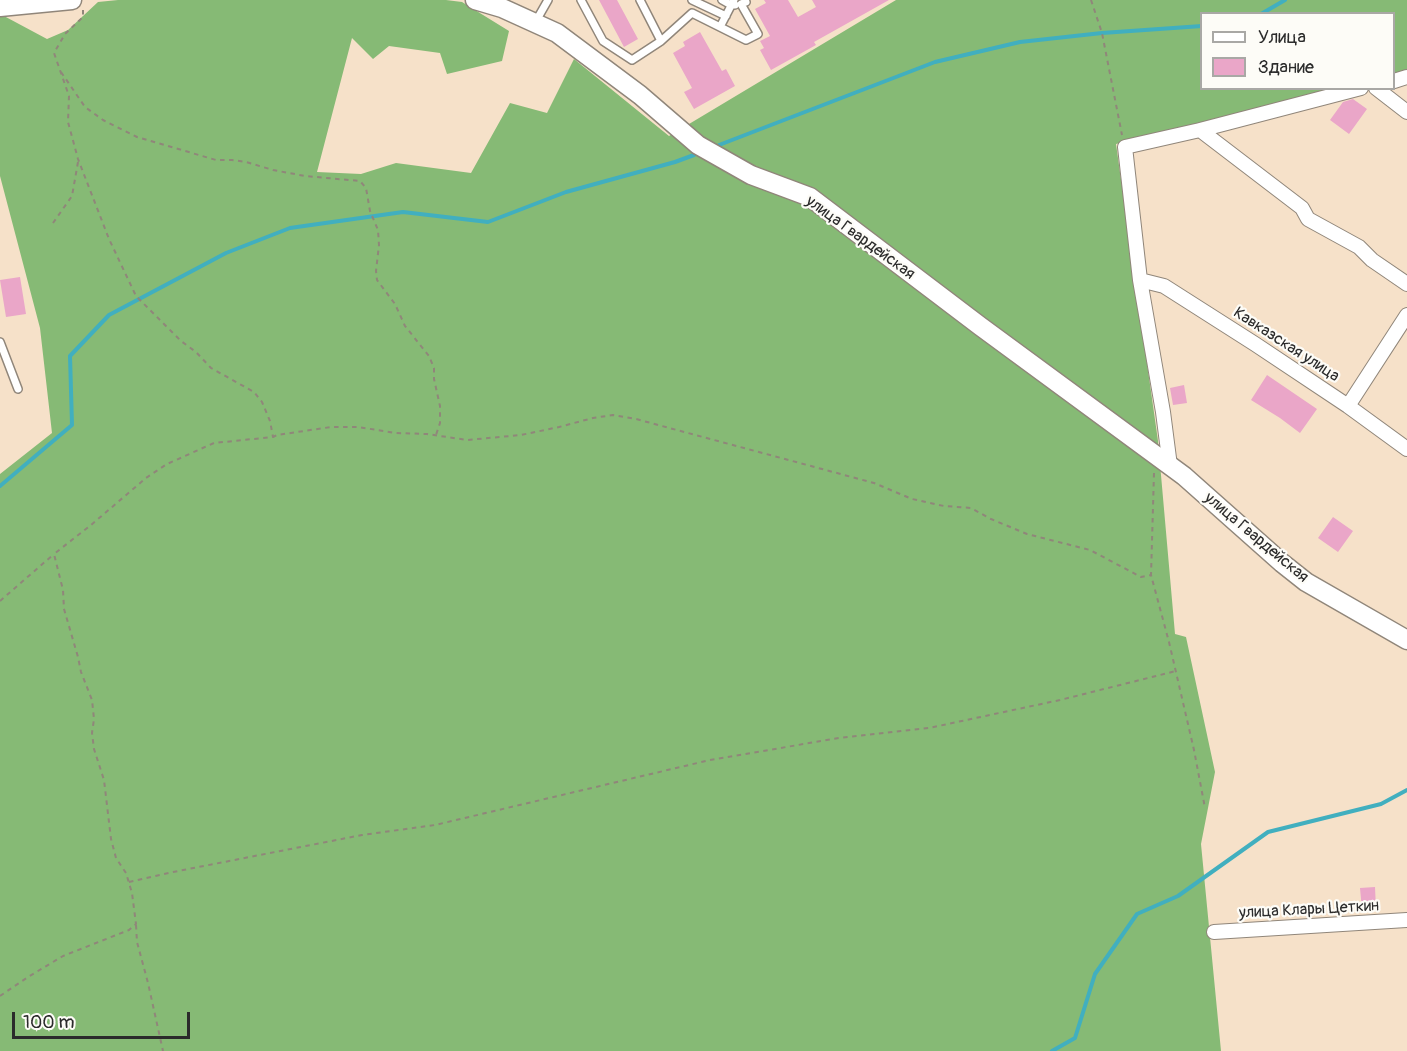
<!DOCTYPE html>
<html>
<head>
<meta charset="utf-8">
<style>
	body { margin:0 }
	#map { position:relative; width:1407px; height:1051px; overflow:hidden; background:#f6e1c9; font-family:Pangolin,sans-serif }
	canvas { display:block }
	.legend { position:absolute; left:1200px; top:12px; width:195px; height:78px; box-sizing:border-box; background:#fdfcf7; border:2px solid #a9a8a5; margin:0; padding:8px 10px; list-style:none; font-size:18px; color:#2b2b2b }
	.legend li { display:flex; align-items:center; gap:12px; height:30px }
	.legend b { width:30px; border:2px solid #a9a8a5 }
	.scale { position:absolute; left:12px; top:1012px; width:178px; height:27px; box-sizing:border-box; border:3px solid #2b2b2b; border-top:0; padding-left:8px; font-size:18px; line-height:21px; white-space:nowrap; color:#2b2b2b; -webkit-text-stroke:4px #fdfcf7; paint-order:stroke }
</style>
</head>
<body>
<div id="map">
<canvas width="1407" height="1051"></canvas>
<ul class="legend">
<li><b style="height:8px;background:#fff"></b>Улица</li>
<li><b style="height:16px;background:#eaa6c8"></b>Здание</li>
</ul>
<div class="scale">100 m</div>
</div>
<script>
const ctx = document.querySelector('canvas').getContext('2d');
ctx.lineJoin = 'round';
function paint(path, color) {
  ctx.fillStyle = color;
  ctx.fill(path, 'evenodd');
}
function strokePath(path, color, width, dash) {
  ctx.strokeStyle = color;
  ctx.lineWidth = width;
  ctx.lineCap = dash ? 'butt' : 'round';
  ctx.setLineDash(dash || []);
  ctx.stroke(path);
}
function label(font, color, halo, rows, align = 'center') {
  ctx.font = font + ' Pangolin,sans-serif';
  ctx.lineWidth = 4.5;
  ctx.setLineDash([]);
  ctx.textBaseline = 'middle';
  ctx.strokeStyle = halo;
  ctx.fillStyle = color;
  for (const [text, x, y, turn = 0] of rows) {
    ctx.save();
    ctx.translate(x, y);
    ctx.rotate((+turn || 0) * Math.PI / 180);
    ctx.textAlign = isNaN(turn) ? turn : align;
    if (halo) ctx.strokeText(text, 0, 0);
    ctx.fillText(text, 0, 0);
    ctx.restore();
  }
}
const forest = new Path2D(`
	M 118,0 L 446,0 L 462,2 L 509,31 L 502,61 L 447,74 L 440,53 L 389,46 L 373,59 L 352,38 L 317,172 L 361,174 L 396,163 L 471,173 L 510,103 L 547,113 L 574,59 L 669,136 L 896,0 L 1407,0 L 1407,71 L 1394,74 L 1394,14 L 1202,14 L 1202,88 L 1336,89 L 1116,144 L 1158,441 L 1175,634 L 1186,637 L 1215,772 L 1201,844 L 1221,1051 L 0,1051 L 0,474 L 52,433 L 40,328 L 0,176 L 0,17 L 4,16 L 47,39 L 68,30 L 98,2 Z`);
const stream = new Path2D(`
	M 1261,14 L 1285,0
	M 719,145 L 935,62 L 1020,42 L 1102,33 L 1202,26
	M 0,486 L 72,425 L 70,356 L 109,315 L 226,253 L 290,228 L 403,212 L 488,222 L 566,192 L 675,162 L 694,155
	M 1052,1051 L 1075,1038 L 1095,974 L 1137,914 L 1178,896 L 1268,832 L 1381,804 L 1407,790`);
const building = new Path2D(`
	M 599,0 L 617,0 L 638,39 L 624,47 Z
	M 764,0 L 788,0 L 798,17 L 816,7 L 812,0 L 889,0 L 814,42 L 816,45 L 771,70 L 760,50 L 764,48 L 760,41 L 770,36 L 755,9 L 766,3 Z
	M 700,32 L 722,71 L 726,69 L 735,86 L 694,109 L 684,92 L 692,88 L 673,53 L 685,46 L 683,42 Z
	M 1353,99 L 1367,109 L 1349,134 L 1330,120 L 1343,102 Z
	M 20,277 L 26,314 L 6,317 L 0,280 Z
	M 1267,375 L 1317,409 L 1300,433 L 1280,418 L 1251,400 Z
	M 1184,385 L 1187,403 L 1173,405 L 1170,388 Z
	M 1333,517 L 1353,531 L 1338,552 L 1318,538 Z
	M 1375,887 L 1376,909 L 1362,910 L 1360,888 Z`);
const path = new Path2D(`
	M 1091,0 L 1102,33 L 1122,135
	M 83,10 L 83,17 L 65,34 L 54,53 L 69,96 L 68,122 L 78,159 L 109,239 L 136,296 L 181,341 L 196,352 L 211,368 L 254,392 L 262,402 L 270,421 L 273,437
	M 61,72 L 85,107 L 103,120 L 137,137 L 216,160 L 232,160 L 246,162 L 273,170 L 305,176 L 360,181 L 366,188 L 370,211 L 378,230 L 379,245 L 376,271 L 377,280 L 395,304 L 405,326 L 429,356 L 434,368 L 434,379 L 440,406 L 440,423 L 436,435
	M 53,223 L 72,196 L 78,162
	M 1154,473 L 1151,575 L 1169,642 L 1194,750 L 1205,808
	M 0,601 L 54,554
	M 129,882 L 173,872 L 362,835 L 435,825 L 710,760 L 839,738 L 929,728 L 1060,700 L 1176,671
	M 136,925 L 137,942 L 148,983 L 163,1051
	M 0,996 L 28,977 L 63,956 L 129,930 L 136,924 L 132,893 L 126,873 L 116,858 L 111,839 L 104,780 L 94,749 L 92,733 L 94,719 L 92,700 L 81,672 L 78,657 L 64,609 L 63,590 L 54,554 L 91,525 L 146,478 L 167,464 L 214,443 L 273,437 L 277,435 L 331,427 L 358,427 L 396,433 L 427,434 L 467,440 L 521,435 L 559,427 L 593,418 L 613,415 L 636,419 L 874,483 L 912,499 L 944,506 L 971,508 L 991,519 L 1027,534 L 1090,550 L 1141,577 L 1151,575`);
const service = new Path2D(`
	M 581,0 L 603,41 L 632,60 L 661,41 L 692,13 L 746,40 L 758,34 L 741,4 L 746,2
	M 640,0 L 661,41
	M 692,0 L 726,16
	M 722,0 L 731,5 L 735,5
	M 536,21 L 548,0
	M 720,27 L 734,0
	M 0,342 L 18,389`);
const minor = new Path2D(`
	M 1394,81 L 1407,77
	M 1376,88 L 1407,112
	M 1200,130 L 1302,208 L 1308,219 L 1359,247 L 1372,260 L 1407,284
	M 1140,280 L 1164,286 L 1255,344 L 1348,406 L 1407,449
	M 1348,406 L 1407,315
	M 1170,466 L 1163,412 L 1140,280 L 1125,147 L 1200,130 L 1361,88
	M 1214,932 L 1407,920`);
const tertiary = new Path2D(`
	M 475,0 L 502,8 L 557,33 L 640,95 L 698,145 L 751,175 L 810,197 L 980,326 L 1184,476 L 1282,563 L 1306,582 L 1407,640
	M 0,7 L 72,0`);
const streetNames = [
	["улица Гвардейская",860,238,36],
	["Кавказская улица",1286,345,33],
	["улица Гвардейская",1256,538,40],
	["улица Клары Цеткин",1309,910,-3]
];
paint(forest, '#86ba75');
strokePath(stream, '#41afbf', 4);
paint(building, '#eaa6c8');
strokePath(service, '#90867a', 10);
strokePath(minor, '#90867a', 16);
strokePath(tertiary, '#90867a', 21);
strokePath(path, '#90867a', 2, [4.5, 4.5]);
strokePath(service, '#fff', 7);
strokePath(minor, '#fff', 14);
strokePath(tertiary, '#fff', 18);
label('16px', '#2b2b2b', '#fdfcf7', streetNames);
</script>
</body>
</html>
